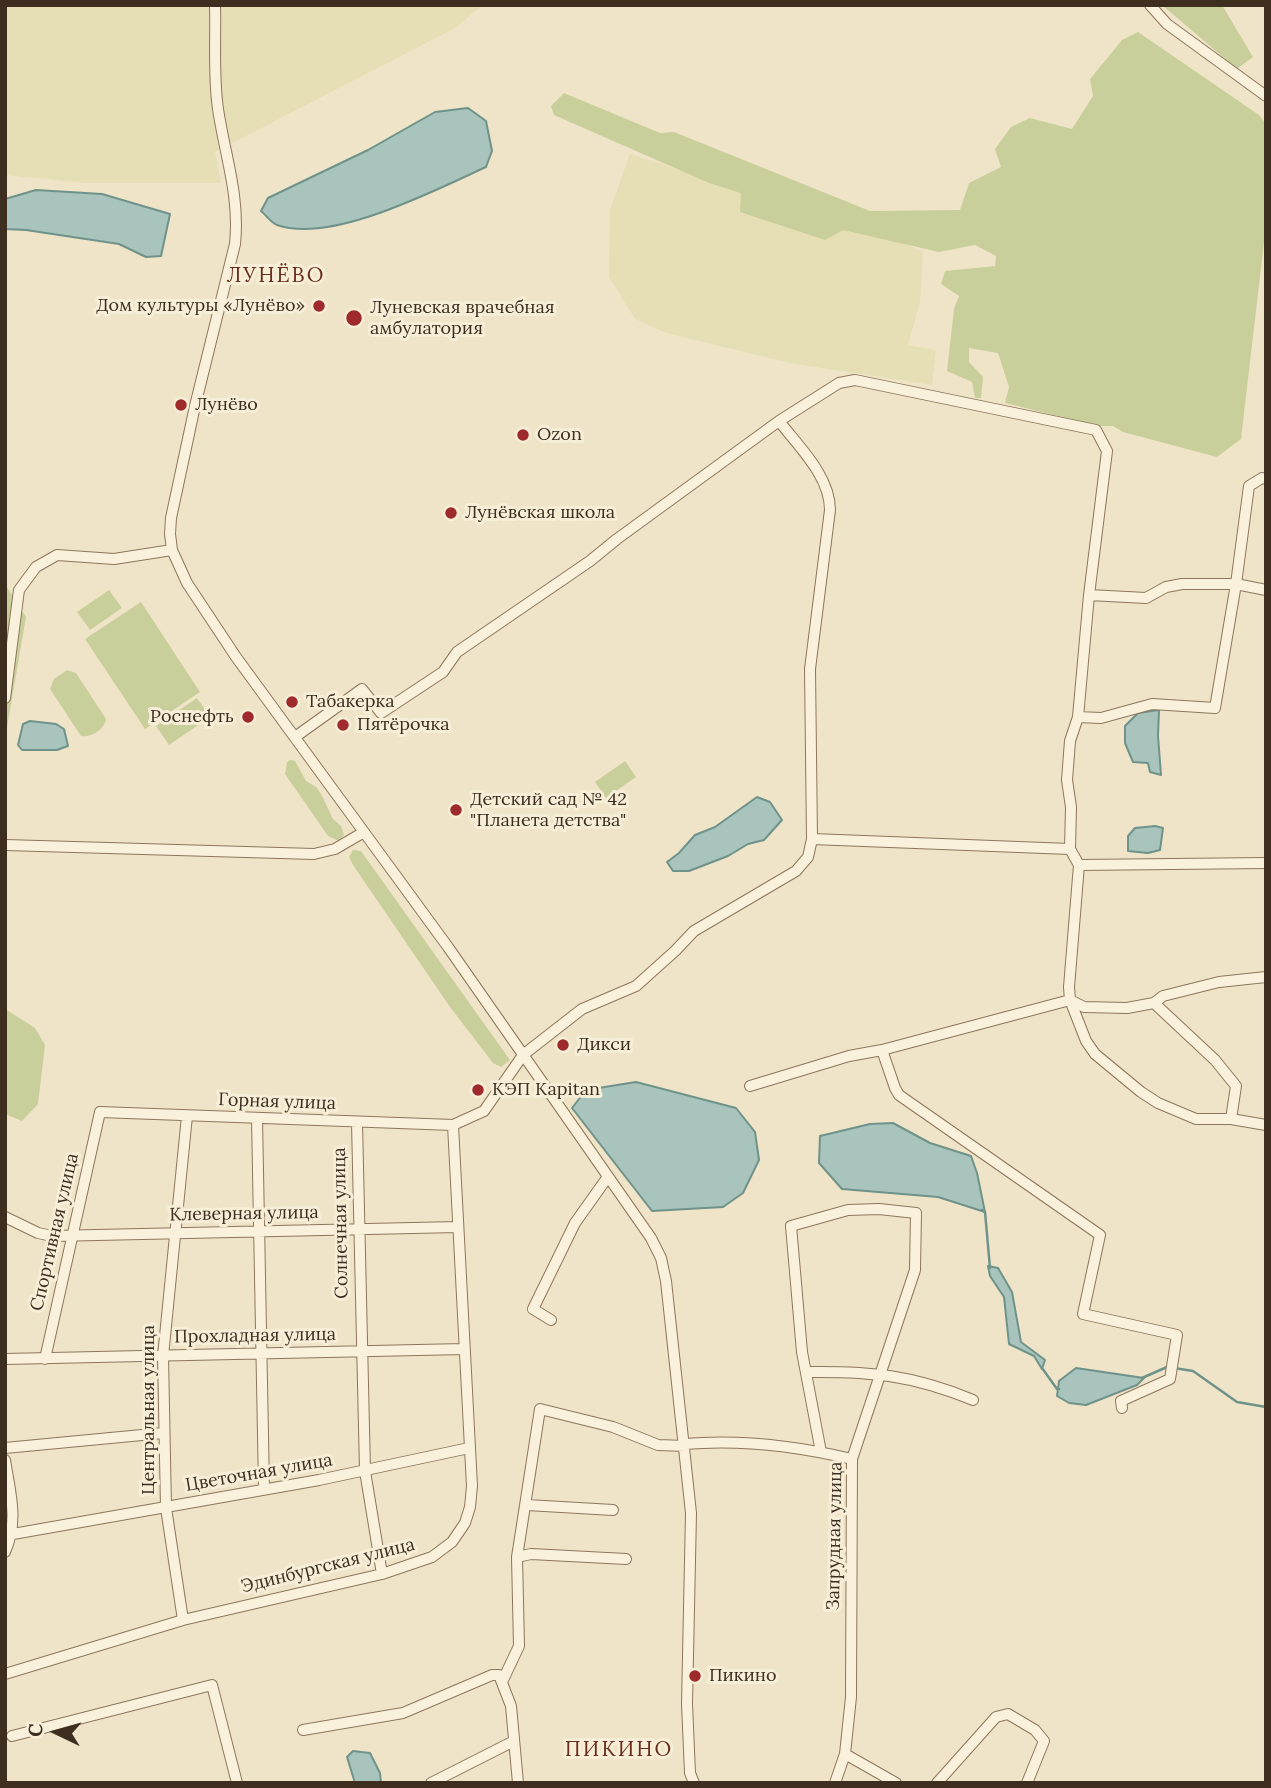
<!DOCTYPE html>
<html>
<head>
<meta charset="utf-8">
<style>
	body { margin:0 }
	#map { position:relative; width:1271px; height:1788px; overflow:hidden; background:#f0e4c8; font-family:Lora,serif }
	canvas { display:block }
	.frame { position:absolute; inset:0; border:7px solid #3d2e20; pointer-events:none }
	.north { position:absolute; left:21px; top:1697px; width:70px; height:70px; -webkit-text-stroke:5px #f7eed8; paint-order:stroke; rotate:275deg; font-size:19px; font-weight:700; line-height:28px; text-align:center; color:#3d2e20 }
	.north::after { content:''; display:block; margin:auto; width:24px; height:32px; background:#3d2e20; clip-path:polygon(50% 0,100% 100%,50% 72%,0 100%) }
</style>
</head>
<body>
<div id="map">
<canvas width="1271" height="1788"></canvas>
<div class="frame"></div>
<div class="north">С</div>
</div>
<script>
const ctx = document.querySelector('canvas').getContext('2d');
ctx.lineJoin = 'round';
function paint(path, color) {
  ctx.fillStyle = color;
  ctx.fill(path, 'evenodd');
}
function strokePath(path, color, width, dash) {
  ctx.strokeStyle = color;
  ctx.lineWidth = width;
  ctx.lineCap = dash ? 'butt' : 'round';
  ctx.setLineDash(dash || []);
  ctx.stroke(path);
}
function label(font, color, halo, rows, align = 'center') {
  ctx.font = font + ' Lora,serif';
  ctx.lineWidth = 6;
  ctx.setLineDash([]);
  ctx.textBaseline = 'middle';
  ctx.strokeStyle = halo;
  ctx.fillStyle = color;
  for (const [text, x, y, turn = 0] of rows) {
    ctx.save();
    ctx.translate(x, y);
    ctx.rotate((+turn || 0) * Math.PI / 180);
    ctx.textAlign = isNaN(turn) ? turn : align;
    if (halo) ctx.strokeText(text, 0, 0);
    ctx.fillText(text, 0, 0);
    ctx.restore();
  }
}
const farmland = new Path2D(`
	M 5,5 L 483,5 L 455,28 L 215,152 L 221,183 L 85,183 L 5,175 Z
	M 630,154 L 904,243 L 923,252 L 920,302 L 908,345 L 936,350 L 932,385 L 790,363 L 666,333 L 635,319 L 609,277 L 610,210 Z`);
const green = new Path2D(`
	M 1162,5 L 1222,5 L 1253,57 L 1237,69 Z
	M 1138,32 L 1259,115 L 1266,124 L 1266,225 L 1241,439 L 1217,457 L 1123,432 L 1113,426 L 1098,426 L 1005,403 L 1009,387 L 998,353 L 969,348 L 969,362 L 983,377 L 981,398 L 975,398 L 972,382 L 947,371 L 954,309 L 959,296 L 941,284 L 945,271 L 995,266 L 996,256 L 975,245 L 939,252 L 843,230 L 825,240 L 740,212 L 741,193 L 709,183 L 554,115 L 551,106 L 564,93 L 660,133 L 674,132 L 870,211 L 960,210 L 969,183 L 1001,167 L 995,149 L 1011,127 L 1030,118 L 1072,129 L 1093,96 L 1090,79 L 1122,40 Z
	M 5,584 L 26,617 L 5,739 Z
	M 109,590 L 122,608 L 90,630 L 77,612 Z
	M 141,602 L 200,692 L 145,729 L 85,639 Z
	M 67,670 L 76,673 L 106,719 C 105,729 91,738 81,736 L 50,689 L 54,679 Z
	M 197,698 L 210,717 L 169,745 L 156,726 Z
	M 291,760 L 295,761 L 306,781 L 316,787 L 321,794 L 333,819 L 341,826 L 344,835 L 339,841 L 328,836 L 285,774 L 287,762 Z
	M 625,761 L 636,777 L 606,798 L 595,782 Z
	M 353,850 L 361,851 L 510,1060 L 501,1067 L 493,1063 L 450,1007 L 353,865 L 349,857 Z
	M 5,1009 L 35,1028 L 45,1045 L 38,1104 L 22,1121 L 5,1114 Z`);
const water = new Path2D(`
	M 468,108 L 486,121 L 492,151 L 486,167 C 435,190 332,244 277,225 C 271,223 266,215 261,211 L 268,198 L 368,150 L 435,112 Z
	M 36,190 L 102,194 L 170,214 L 161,256 L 146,257 L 119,244 L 26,230 L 5,229 L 5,199 Z
	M 1159,710 L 1158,736 L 1161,775 L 1150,772 L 1148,763 L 1133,762 L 1125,743 L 1125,726 L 1138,713 Z
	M 30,721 L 56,724 L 64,729 L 68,746 L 57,750 L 22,750 L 18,745 L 23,724 Z
	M 757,797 L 770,802 L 782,820 L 764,840 L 748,844 L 728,856 L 689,871 L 673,871 L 667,862 L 679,853 L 695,835 L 715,827 Z
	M 1155,826 L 1163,828 L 1160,850 L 1148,853 L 1128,851 L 1128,836 L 1135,828 Z
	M 636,1082 L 736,1108 L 755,1132 L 759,1160 L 743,1193 L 723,1207 L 652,1211 L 572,1108 L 586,1090 Z
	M 893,1123 L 930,1143 L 971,1156 L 977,1173 L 985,1212 L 938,1197 L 842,1189 L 819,1163 L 820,1136 L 870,1124 Z
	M 988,1266 L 998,1268 L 1012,1292 L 1021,1342 L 1045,1360 L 1042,1369 L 1034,1356 L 1009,1344 L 1004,1297 L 990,1276 Z
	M 1076,1368 L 1144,1378 L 1137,1385 L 1086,1405 L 1069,1403 L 1057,1396 L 1059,1381 Z
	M 353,1751 L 370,1753 L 380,1773 L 381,1783 L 355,1783 L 347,1757 Z`);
const stream = new Path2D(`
	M 982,1210 L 985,1212 L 990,1268
	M 1042,1368 L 1057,1389 L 1059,1389
	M 1174,1368 L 1193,1371 L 1237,1402 L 1266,1407
	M 1142,1378 L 1167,1367`);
const minor = new Path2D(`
	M 215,5 C 216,40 213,75 218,109 C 225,156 240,196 235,244 L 195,406 L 171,518 L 170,534 L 172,550 L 187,583 L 236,657 L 448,947 L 651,1238 L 661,1258 L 666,1281 L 691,1513 L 687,1704 L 690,1773 L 694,1783
	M 1150,5 L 1167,24 L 1266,96
	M 1089,595 L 1146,598 L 1166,587 L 1182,584 L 1236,584 L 1266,590
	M 5,698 L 19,590 L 36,567 L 57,555 L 114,559 L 172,550
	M 1078,717 L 1101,718 L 1152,704 L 1215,708 L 1236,584 L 1249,486 L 1262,478 L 1266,479
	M 295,737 L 362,689 L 381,713 L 443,672 L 457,652 L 590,561 L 617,539 L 779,421 L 839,383 L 855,380 L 1096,430 L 1107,451 L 1089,595 L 1078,717 L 1070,741 L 1067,780 L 1071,807 L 1070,849 L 1079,865 L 1069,987 L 1070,1000 L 1084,1007 L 1127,1008 L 1154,1003 L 1163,996 L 1219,982 L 1266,977
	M 812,839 L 1070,849
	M 5,845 L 314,854 L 335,849 L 364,832
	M 1079,865 L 1266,863
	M 1154,1003 L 1215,1060 L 1236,1086 L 1231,1119
	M 882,1050 L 1070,1000 L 1086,1041 L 1095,1054 L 1141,1092 L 1158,1103 L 1196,1119 L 1231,1119 L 1266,1125
	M 750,1086 L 849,1056 L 882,1050 L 895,1088 L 899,1095 L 1100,1235 L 1083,1314 L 1177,1335 L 1170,1379 L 1121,1401 L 1122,1408
	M 257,1118 L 264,1488
	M 357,1123 L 365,1471 L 382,1574
	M 5,1217 L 38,1233 L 52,1236 L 458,1227
	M 551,1320 L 533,1309 L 575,1223 L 607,1178
	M 5,1359 L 464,1349
	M 45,1359 L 100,1112 L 453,1125 L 484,1111 L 523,1055 L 582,1009 L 636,986 L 675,951 L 694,931 L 796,871 L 808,857 L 812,839 L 810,669 L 830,510 C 830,476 799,447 779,421
	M 806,1372 C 870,1371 913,1375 973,1400
	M 684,1444 C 740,1439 797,1446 852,1459
	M 5,1448 L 163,1433
	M 821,1452 L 802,1352 L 791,1226 L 848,1210 L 879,1209 L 916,1213 L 915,1270 L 852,1459 L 851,1697 L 845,1754 L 835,1783
	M 5,1460 C 10,1492 19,1521 5,1552
	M 527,1505 L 613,1510
	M 13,1534 L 319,1480 L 469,1448
	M 517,1557 L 531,1554 L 626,1559
	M 183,1620 L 166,1508 L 163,1356 L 187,1116
	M 5,1674 L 183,1620 L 382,1574 L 432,1557 L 452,1542 L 465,1523 L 470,1507 L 472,1486 L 453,1125
	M 502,1682 L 519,1646 L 517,1557 L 540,1409 L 613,1427 L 658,1445 L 685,1446
	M 303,1730 L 403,1713 L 492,1675 L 499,1675 L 511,1706 L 518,1783
	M 12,1736 L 212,1685 L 237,1783
	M 845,1754 L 896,1783
	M 431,1783 L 514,1741
	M 937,1783 L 996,1717 L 1008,1714 L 1035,1730 L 1044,1741 L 1027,1783`);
const markers = [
	[319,306,7,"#9e2a2b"],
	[354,318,9,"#9e2a2b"],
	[181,405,7,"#9e2a2b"],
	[523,435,7,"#9e2a2b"],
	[451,513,7,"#9e2a2b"],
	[292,702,7,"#9e2a2b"],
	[248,717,7,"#9e2a2b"],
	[343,725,7,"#9e2a2b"],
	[456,810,7,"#9e2a2b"],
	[563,1045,7,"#9e2a2b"],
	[478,1090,7,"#9e2a2b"],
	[695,1676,7,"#9e2a2b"]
];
const poiNames = [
	["Дом культуры «Лунёво»",305,306,"right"],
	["Луневская врачебная",370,308],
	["амбулатория",370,329],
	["Лунёво",195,405],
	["Ozon",537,435],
	["Лунёвская школа",465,513],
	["Табакерка",306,702],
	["Роснефть",234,717,"right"],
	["Пятёрочка",357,725],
	["Детский сад № 42",470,800],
	["\"Планета детства\"",470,821],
	["Дикси",577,1045],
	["КЭП Kapitan",492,1090],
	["Пикино",709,1676]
];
const streetNames = [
	["Горная улица",277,1102,2],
	["Клеверная улица",244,1214,-1],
	["Солнечная улица",341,1223,-91],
	["Спортивная улица",55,1232,-77],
	["Прохладная улица",255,1336,-1],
	["Центральная улица",149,1410,-90],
	["Цветочная улица",259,1473,-10],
	["Запрудная улица",835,1536,-89],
	["Эдинбургская улица",328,1566,-14]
];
const quarterNames = [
	["ЛУНЁВО",276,276],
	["ПИКИНО",619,1750]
];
paint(farmland, '#e6deb5');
paint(green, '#c9cf9b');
paint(water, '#a9c4bc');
strokePath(water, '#6f938a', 2);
strokePath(stream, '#6f938a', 2.5);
strokePath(minor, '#8d765c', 12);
strokePath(minor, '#faf1dc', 10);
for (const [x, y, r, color] of markers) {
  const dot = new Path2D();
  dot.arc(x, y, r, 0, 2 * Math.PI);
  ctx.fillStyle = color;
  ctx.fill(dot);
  strokePath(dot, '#f7eed8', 2.5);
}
label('18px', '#3d2e20', '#f7eed8', poiNames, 'left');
label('18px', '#3d2e20', '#f7eed8', streetNames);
ctx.letterSpacing = '2px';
label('21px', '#6b2e1e', '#f7eed8', quarterNames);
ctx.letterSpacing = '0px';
</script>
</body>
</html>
